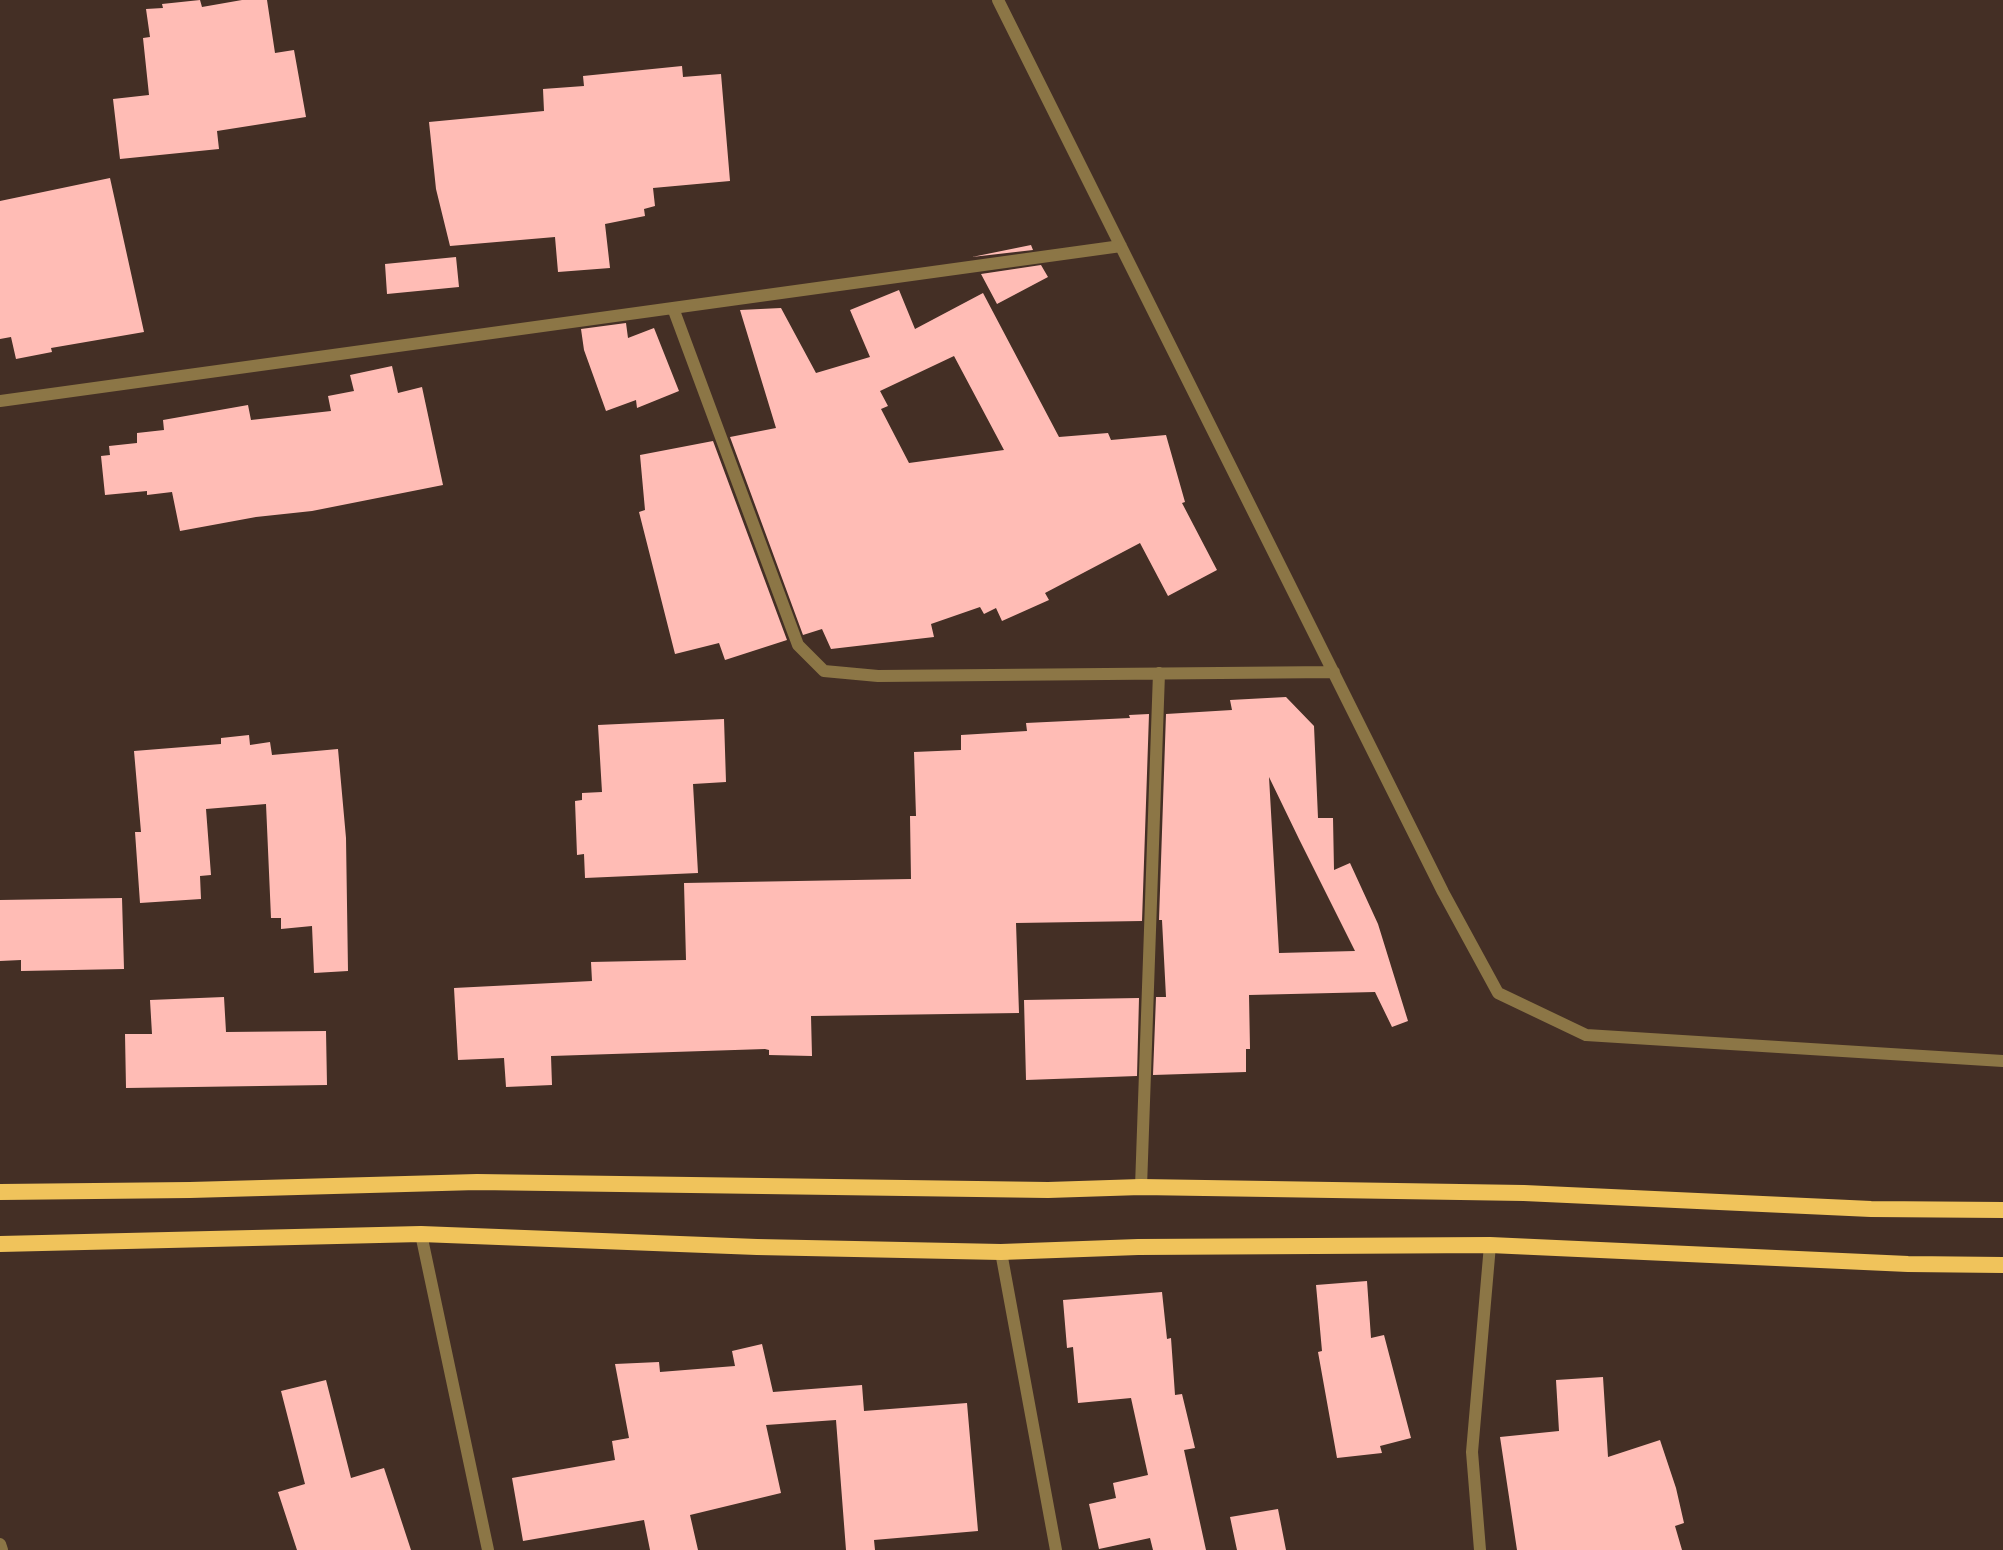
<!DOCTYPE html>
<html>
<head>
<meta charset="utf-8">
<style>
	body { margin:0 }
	canvas { display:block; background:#442f25 }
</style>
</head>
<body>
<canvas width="2003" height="1550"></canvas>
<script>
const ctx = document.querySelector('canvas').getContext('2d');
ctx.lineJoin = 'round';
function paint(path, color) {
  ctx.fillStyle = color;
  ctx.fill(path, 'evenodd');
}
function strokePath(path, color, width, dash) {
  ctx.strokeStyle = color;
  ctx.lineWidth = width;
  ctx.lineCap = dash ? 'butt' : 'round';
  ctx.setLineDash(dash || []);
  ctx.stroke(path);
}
const building = new Path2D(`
	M 200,0 L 202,7 L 242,0 L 267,0 L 275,53 L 294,50 L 306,117 L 217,131 L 219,149 L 120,159 L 113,99 L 149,95 L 143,38 L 150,37 L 146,9 L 163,8 L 162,4 Z
	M 682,66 L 683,77 L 721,74 L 730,181 L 653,188 L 655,206 L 644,209 L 645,216 L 605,224 L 610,268 L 558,272 L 555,237 L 450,246 L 436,189 L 429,122 L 544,111 L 543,89 L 584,86 L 583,76 Z
	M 110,178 L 144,332 L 51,348 L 52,352 L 16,359 L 11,337 L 0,339 L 0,201 Z
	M 1031,245 L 1033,250 L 972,257 Z
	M 456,257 L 459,287 L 387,294 L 385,264 Z
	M 1041,265 L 1048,277 L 997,304 L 981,274 Z
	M 899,290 L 915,329 L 983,293 L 1059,437 L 1108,433 L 1111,440 L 1166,435 L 1185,502 L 1182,503 L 1217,570 L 1168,596 L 1140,543 L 1045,593 L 1049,600 L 1002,621 L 996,608 L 984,614 L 980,607 L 931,624 L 934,637 L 831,649 L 822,629 L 803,635 L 730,437 L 776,428 L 740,310 L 781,308 L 816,373 L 870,357 L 850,310 ZM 954,356 L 1004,450 L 909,463 L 881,409 L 888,406 L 880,391 Z
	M 626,323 L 628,338 L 654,328 L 679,391 L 637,408 L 636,400 L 606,411 L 584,350 L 581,329 Z
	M 392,366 L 398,393 L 422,387 L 443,485 L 312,511 L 256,517 L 180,531 L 172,492 L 147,495 L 147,491 L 105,495 L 101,456 L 110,455 L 109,446 L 137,443 L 137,433 L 164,430 L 163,420 L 248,405 L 251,420 L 331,411 L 328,396 L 354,391 L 350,375 Z
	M 713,441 L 787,640 L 725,660 L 719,643 L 675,654 L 639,512 L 645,510 L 640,455 Z
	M 1286,697 L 1314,726 L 1318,818 L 1333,818 L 1334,870 L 1350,863 L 1378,924 L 1408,1021 L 1392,1027 L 1375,992 L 1249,995 L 1250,1049 L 1246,1049 L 1246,1072 L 1153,1075 L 1156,997 L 1166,997 L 1162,920 L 1159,920 L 1166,714 L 1232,710 L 1230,700 ZM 1269,777 L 1299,839 L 1355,951 L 1279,953 Z
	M 1149,714 L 1142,921 L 1016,923 L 1019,1013 L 811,1016 L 812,1056 L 769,1055 L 769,1050 L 765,1049 L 551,1056 L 552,1085 L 506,1087 L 504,1058 L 458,1060 L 454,988 L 592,981 L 591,962 L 686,960 L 684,883 L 911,879 L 910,816 L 916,816 L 914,752 L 961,750 L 961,735 L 1027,731 L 1026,723 L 1130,718 L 1129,715 Z
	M 724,719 L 726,782 L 693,784 L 698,873 L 585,878 L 584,854 L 577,855 L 575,801 L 582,800 L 582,793 L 602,792 L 598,725 Z
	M 249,735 L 250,745 L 270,742 L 272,755 L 338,749 L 346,838 L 348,971 L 314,973 L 312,926 L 281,929 L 281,918 L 271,918 L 266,804 L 206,809 L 211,875 L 200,876 L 201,899 L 140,903 L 135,832 L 141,832 L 134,751 L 221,744 L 221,738 Z
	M 122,898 L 124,969 L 21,971 L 21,960 L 0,961 L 0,900 Z
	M 224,997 L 226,1032 L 326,1031 L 327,1085 L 126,1088 L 125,1034 L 152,1034 L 150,1000 Z
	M 1139,998 L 1137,1076 L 1026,1080 L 1024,1000 Z
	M 1367,1281 L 1371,1338 L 1384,1335 L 1411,1438 L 1380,1446 L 1382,1453 L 1337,1458 L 1318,1352 L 1322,1351 L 1316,1285 Z
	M 1162,1292 L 1167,1339 L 1171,1338 L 1175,1395 L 1182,1394 L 1195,1448 L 1184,1450 L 1206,1550 L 1153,1550 L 1150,1538 L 1099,1549 L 1089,1504 L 1116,1498 L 1113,1483 L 1148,1475 L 1131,1398 L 1078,1403 L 1073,1347 L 1067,1348 L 1063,1300 Z
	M 762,1344 L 773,1392 L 862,1385 L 864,1411 L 967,1403 L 978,1531 L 874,1540 L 875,1550 L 846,1550 L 836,1420 L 766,1425 L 781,1493 L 690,1515 L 698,1550 L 650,1550 L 644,1520 L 523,1541 L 512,1478 L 615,1460 L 612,1441 L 629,1438 L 615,1364 L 659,1362 L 660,1372 L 735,1366 L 732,1351 Z
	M 1603,1377 L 1608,1457 L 1660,1440 L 1676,1488 L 1684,1523 L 1675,1526 L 1682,1550 L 1517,1550 L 1500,1437 L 1559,1431 L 1556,1380 Z
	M 326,1380 L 351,1478 L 384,1468 L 411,1550 L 297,1550 L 278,1492 L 305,1484 L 281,1391 Z
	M 1278,1509 L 1286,1550 L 1237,1550 L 1230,1517 Z`);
const minor = new Path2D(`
	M 998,0 L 1443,892 L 1498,993 L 1586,1035 L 2003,1061
	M 673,308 L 798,645 L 824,671 L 878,676 L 1334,672
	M 0,401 L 1121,246
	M 1141,1187 L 1159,673
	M 421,1234 L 488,1550
	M 1001,1252 L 1056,1550
	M 0,1544 L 2,1550
	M 1480,1550 L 1472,1452 L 1490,1245`);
const trunk = new Path2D(`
	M 0,1192 L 190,1190 L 477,1182 L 1048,1190 L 1141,1187 L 1524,1193 L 1871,1209 L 2003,1210
	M 0,1244 L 421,1234 L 757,1247 L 1001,1252 L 1138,1247 L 1490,1245 L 1908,1264 L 2003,1265`);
paint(building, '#ffbcb5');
strokePath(minor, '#8c7646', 12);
strokePath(trunk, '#f0c35b', 16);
</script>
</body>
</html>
